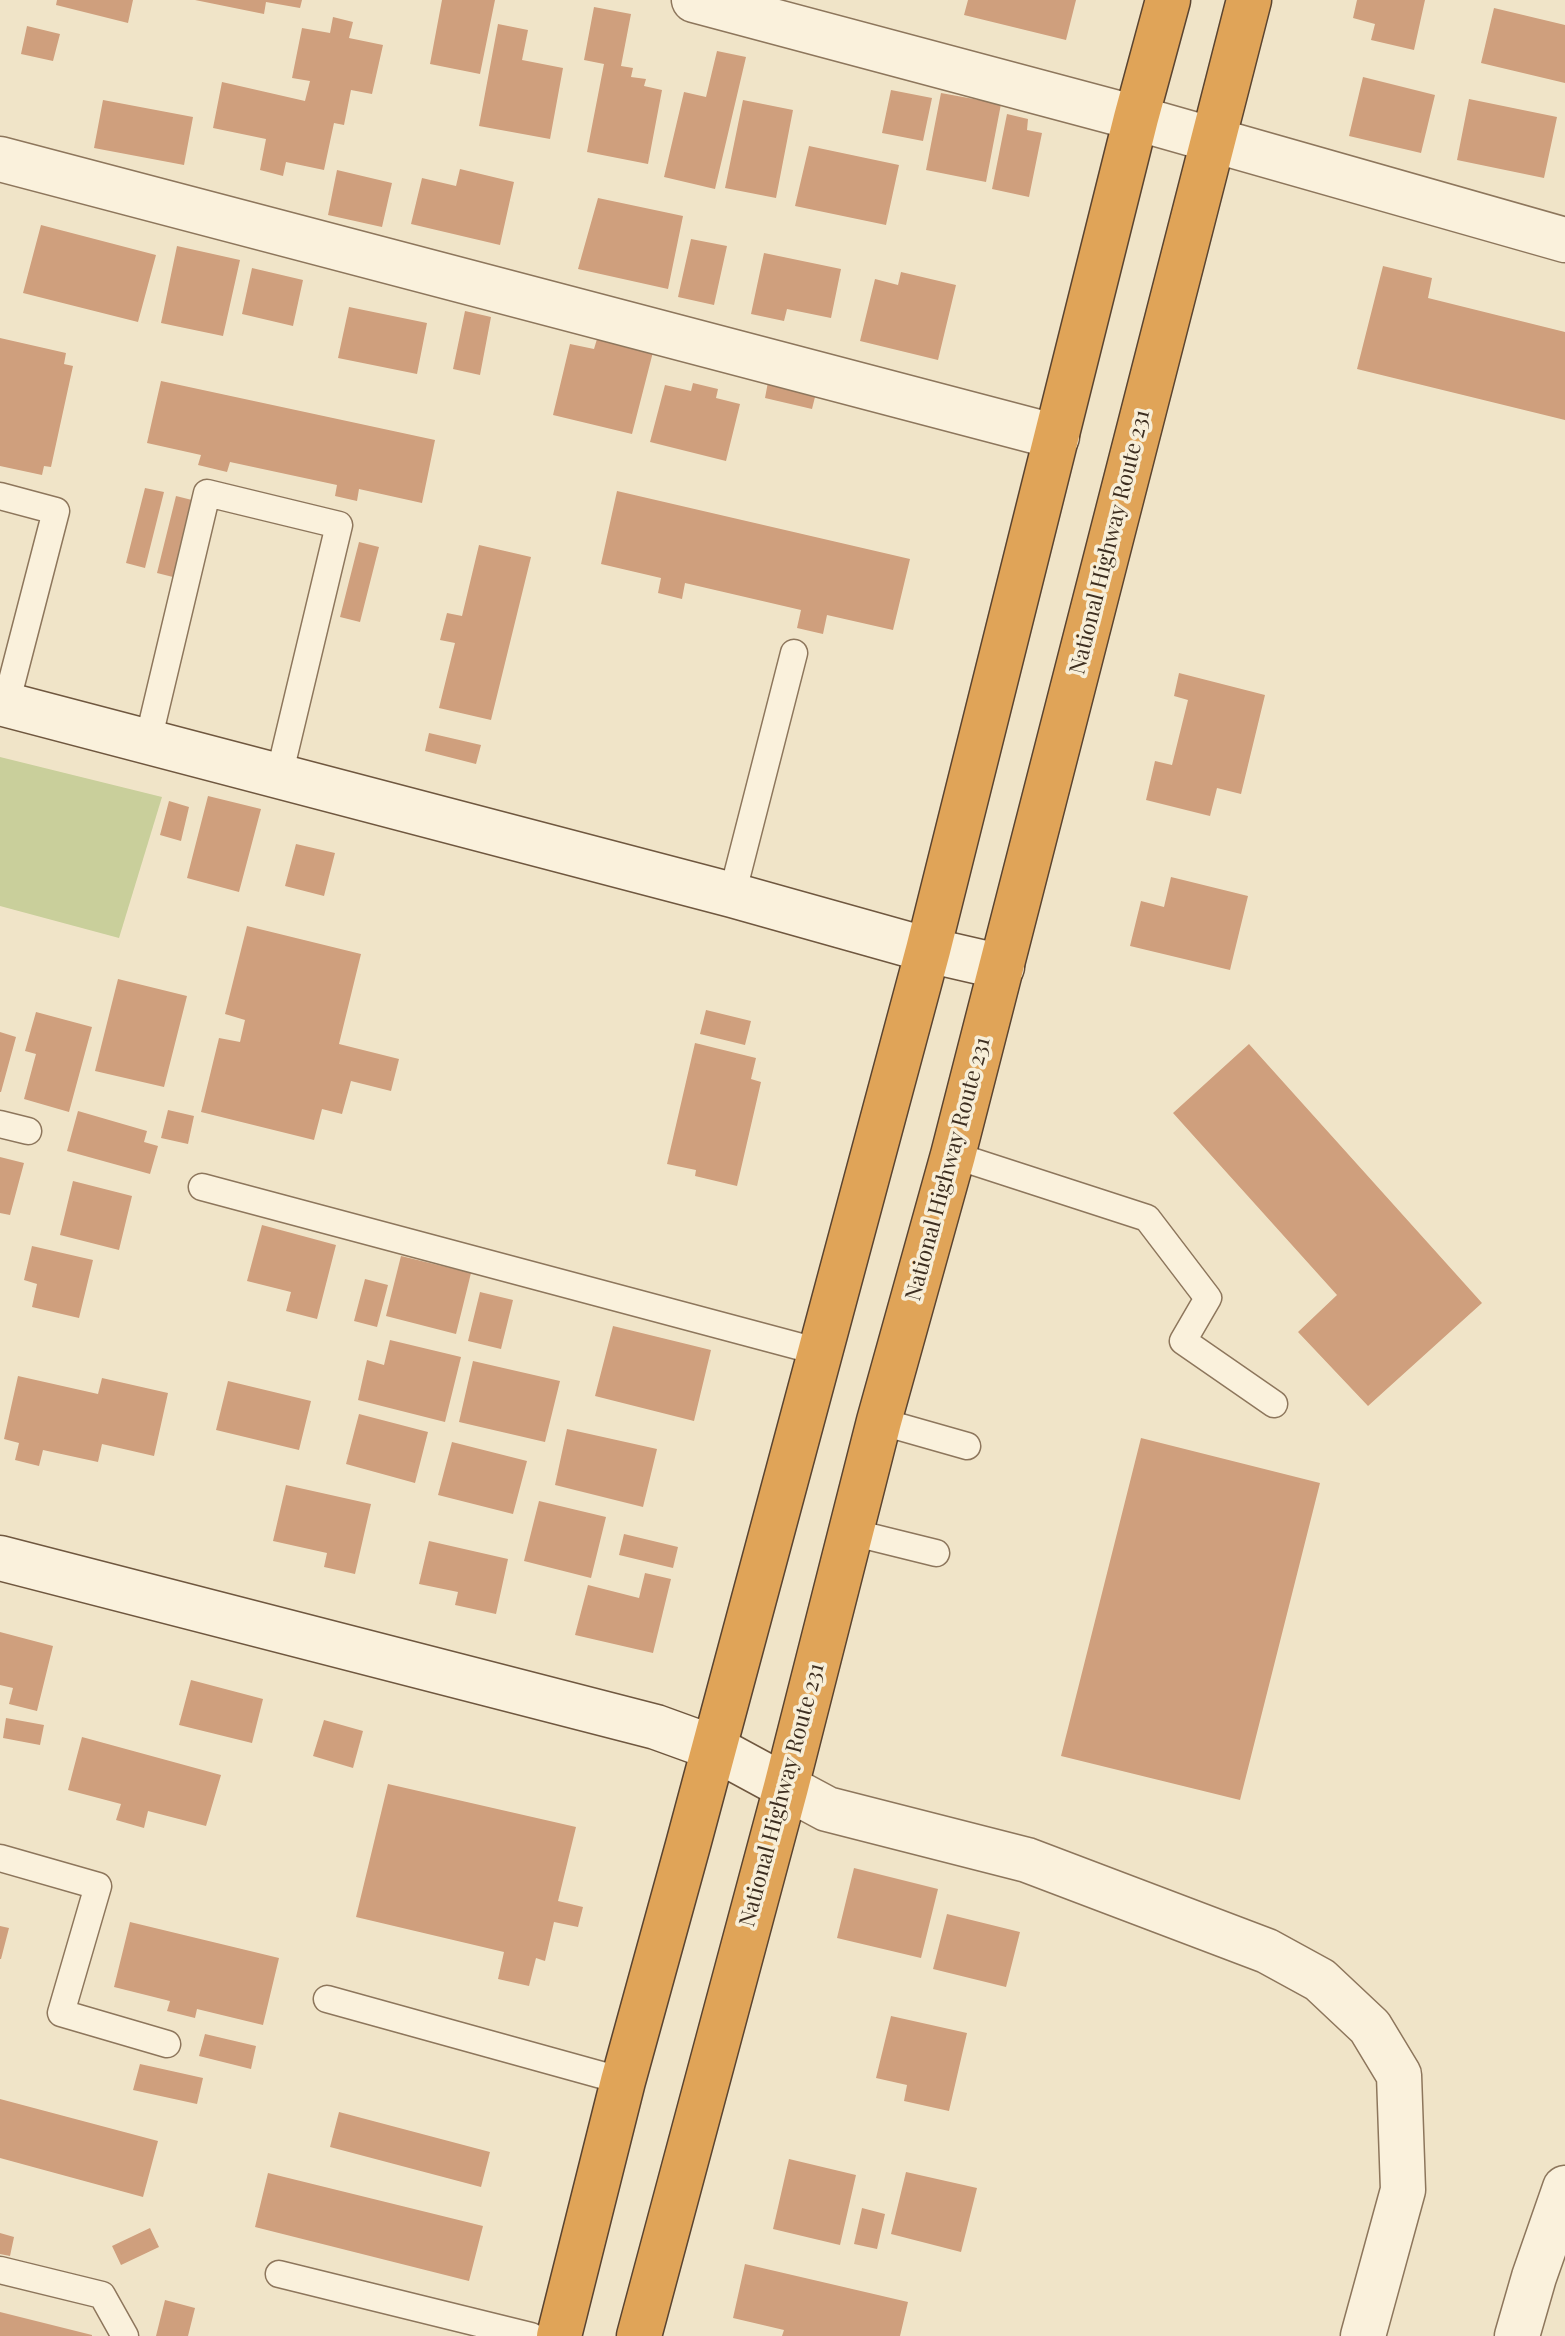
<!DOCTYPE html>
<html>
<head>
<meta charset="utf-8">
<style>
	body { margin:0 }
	canvas { display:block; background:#f0e4c8 }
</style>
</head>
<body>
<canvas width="1565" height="2336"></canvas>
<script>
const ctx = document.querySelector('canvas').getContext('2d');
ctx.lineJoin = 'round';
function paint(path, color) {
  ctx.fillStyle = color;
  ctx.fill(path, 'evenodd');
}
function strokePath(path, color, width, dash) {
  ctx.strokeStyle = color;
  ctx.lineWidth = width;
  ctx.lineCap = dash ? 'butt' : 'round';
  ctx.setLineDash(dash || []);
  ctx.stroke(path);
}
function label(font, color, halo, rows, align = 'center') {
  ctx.font = font + ' "Playfair Display",serif';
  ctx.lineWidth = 7;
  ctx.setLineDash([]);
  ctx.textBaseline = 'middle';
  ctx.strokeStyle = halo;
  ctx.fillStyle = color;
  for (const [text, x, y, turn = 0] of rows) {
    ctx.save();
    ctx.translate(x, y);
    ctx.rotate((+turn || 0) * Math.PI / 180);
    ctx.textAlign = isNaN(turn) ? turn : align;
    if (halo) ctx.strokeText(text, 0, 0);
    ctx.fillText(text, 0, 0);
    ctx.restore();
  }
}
const green = new Path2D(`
	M 0,757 L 162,797 L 119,938 L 0,906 Z`);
const building = new Path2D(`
	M 57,0 L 133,0 L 128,23 L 56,5 Z
	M 195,0 L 302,0 L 300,8 L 266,2 L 264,14 Z
	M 442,0 L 495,0 L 480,74 L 430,64 Z
	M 968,0 L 1076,0 L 1066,40 L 964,15 Z
	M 1357,0 L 1425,0 L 1414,50 L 1371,40 L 1375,24 L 1353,18 Z
	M 594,7 L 631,14 L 621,66 L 633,68 L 631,77 L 646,79 L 644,86 L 662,90 L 648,164 L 587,152 L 604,64 L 584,60 Z
	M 1494,8 L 1565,25 L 1565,83 L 1481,63 Z
	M 333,17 L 353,22 L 349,38 L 383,45 L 372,94 L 351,90 L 344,125 L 334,123 L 324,170 L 286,162 L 283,176 L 260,170 L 266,139 L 213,128 L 222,82 L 305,101 L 310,81 L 292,78 L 302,28 L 330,33 Z
	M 498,24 L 528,30 L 522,60 L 563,68 L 550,139 L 479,126 Z
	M 27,26 L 60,34 L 53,61 L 21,54 Z
	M 717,51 L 746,57 L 715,189 L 664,177 L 684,92 L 706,97 Z
	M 1363,77 L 1435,95 L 1421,153 L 1349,136 Z
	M 891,90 L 932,98 L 923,141 L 882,133 Z
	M 941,93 L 1001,104 L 986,182 L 926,170 Z
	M 1469,99 L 1557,117 L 1544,178 L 1457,160 Z
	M 103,100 L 193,117 L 184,165 L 94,148 Z
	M 743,100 L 793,110 L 776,198 L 725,188 Z
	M 1007,114 L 1028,119 L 1027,130 L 1042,133 L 1029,197 L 992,189 Z
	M 809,146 L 899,165 L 886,225 L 795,206 Z
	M 460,169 L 514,182 L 500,245 L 411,224 L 422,178 L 456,186 Z
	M 337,170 L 392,183 L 382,227 L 328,215 Z
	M 598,198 L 683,216 L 668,289 L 578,269 Z
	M 41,225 L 156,255 L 138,322 L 23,293 Z
	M 691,239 L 727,246 L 714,305 L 678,297 Z
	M 177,246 L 240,260 L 223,336 L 161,323 Z
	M 764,253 L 841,269 L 831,318 L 787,309 L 784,321 L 751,314 Z
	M 1383,266 L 1432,278 L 1428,298 L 1565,332 L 1565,420 L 1357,369 Z
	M 252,268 L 303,280 L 293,326 L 242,314 Z
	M 901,272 L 956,285 L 938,360 L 860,341 L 875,279 L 898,285 Z
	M 349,307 L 427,323 L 417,374 L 338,358 Z
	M 465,311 L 491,317 L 480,375 L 453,369 Z
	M 0,338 L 66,353 L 64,364 L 73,366 L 51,467 L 44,466 L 42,475 L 0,466 Z
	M 597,339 L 653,352 L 632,434 L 553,415 L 570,344 L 594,349 Z
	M 161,381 L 435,440 L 422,503 L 359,489 L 357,501 L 335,496 L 337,485 L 230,462 L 227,472 L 198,465 L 201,455 L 147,443 Z
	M 768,382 L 816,393 L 812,409 L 765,398 Z
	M 693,383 L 718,389 L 716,398 L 740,404 L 726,461 L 650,442 L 665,385 L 691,391 Z
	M 145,488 L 164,492 L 145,568 L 126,563 Z
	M 617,491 L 910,559 L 893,630 L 827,615 L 823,634 L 797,628 L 801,610 L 685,583 L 682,599 L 658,593 L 661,578 L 601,564 Z
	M 176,496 L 192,500 L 173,577 L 157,573 Z
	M 359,542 L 379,547 L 360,622 L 340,617 Z
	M 479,545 L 531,557 L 491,720 L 439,708 L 455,643 L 440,640 L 447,613 L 462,616 Z
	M 1179,673 L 1265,695 L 1241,794 L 1217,788 L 1210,816 L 1146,800 L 1155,761 L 1172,765 L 1188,700 L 1174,696 Z
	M 429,733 L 481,745 L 476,764 L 425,751 Z
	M 208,796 L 261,809 L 239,892 L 187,878 Z
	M 169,801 L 189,807 L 181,841 L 160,835 Z
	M 296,844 L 335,853 L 324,896 L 285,886 Z
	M 1171,877 L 1248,896 L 1230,970 L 1130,946 L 1141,901 L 1164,907 Z
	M 247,926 L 361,954 L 339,1044 L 399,1059 L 391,1091 L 351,1081 L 342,1114 L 322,1109 L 314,1140 L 201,1112 L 219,1038 L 240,1042 L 245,1020 L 225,1014 Z
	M 118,979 L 187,996 L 164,1087 L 95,1071 Z
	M 706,1010 L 751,1021 L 745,1045 L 700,1034 Z
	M 36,1012 L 92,1027 L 69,1112 L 24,1099 L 36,1054 L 25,1051 Z
	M 0,1032 L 16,1037 L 1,1092 L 0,1092 Z
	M 695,1043 L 756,1058 L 751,1079 L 761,1082 L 737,1186 L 695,1176 L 696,1170 L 667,1164 Z
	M 1249,1044 L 1482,1303 L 1368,1406 L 1298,1332 L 1337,1295 L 1173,1113 Z
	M 168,1110 L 194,1116 L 188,1144 L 161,1138 Z
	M 78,1111 L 147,1131 L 144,1142 L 158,1146 L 150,1174 L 67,1151 Z
	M 0,1157 L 24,1163 L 10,1215 L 0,1213 Z
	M 73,1181 L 132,1196 L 119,1250 L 60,1235 Z
	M 262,1225 L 336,1245 L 317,1319 L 286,1311 L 291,1292 L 247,1281 Z
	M 32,1246 L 93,1260 L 79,1318 L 32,1307 L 37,1284 L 24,1280 Z
	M 401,1256 L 471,1273 L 456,1334 L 386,1316 Z
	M 365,1279 L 388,1285 L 377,1327 L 354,1321 Z
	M 480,1292 L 513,1300 L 501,1349 L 468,1341 Z
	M 613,1326 L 711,1350 L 694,1421 L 595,1396 Z
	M 390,1340 L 461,1357 L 445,1422 L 358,1400 L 367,1360 L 384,1365 Z
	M 473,1361 L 560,1381 L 545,1442 L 459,1422 Z
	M 18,1376 L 98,1394 L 102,1378 L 168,1393 L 154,1456 L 102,1444 L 98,1462 L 43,1450 L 39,1466 L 15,1460 L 19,1443 L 4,1439 Z
	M 228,1381 L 311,1401 L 299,1450 L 216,1430 Z
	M 359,1414 L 428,1432 L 415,1483 L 346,1464 Z
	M 567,1429 L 657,1449 L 643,1507 L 555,1485 Z
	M 1141,1438 L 1320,1483 L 1240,1800 L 1061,1756 Z
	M 452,1442 L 527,1461 L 513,1514 L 438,1495 Z
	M 286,1485 L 371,1504 L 355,1574 L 324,1567 L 327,1553 L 273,1541 Z
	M 539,1501 L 606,1517 L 591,1578 L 524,1561 Z
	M 624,1534 L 678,1547 L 673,1568 L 619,1555 Z
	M 429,1541 L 508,1559 L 496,1614 L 455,1605 L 458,1592 L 419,1584 Z
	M 645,1573 L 671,1579 L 653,1653 L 575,1635 L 588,1585 L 639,1598 Z
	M 0,1632 L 53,1646 L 37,1711 L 9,1704 L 13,1688 L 0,1685 Z
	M 191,1680 L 263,1699 L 252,1743 L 179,1725 Z
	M 6,1718 L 44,1725 L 40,1745 L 3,1738 Z
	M 324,1720 L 363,1731 L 353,1768 L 313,1756 Z
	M 82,1737 L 221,1775 L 206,1826 L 148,1811 L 144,1828 L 116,1820 L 121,1804 L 68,1790 Z
	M 388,1784 L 576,1827 L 558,1901 L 583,1907 L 578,1927 L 554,1922 L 545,1961 L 536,1958 L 529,1986 L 498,1979 L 504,1952 L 356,1917 Z
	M 854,1868 L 938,1889 L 921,1958 L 837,1938 Z
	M 947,1914 L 1020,1932 L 1006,1987 L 933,1969 Z
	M 130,1922 L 279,1958 L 263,2025 L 197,2009 L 195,2018 L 167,2011 L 170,2001 L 114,1987 Z
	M 0,1926 L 9,1928 L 1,1959 L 0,1959 Z
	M 891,2016 L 967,2033 L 949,2111 L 904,2101 L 907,2085 L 876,2078 Z
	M 205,2034 L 256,2046 L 251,2069 L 199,2056 Z
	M 140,2064 L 203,2078 L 197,2104 L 133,2090 Z
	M 0,2099 L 158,2141 L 143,2197 L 0,2158 Z
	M 339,2112 L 490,2152 L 481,2187 L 330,2147 Z
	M 789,2159 L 856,2175 L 840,2245 L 773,2229 Z
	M 906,2172 L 977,2188 L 961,2252 L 891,2234 Z
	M 268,2173 L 483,2226 L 469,2281 L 255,2227 Z
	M 862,2208 L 885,2214 L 877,2249 L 854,2244 Z
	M 150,2228 L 159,2247 L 121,2265 L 112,2246 Z
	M 0,2233 L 14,2237 L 10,2256 L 0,2254 Z
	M 745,2264 L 908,2302 L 900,2336 L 782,2336 L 784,2330 L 733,2318 Z
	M 165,2300 L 195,2308 L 188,2336 L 156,2336 Z
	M 0,2312 L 92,2335 L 92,2336 L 0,2336 Z`);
const lane = new Path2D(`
	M 0,496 L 56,511 L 6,704
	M 148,741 L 207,493 L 339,525 L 279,776
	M 732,895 L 794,653
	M 0,1124 L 28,1131
	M 953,1155 L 1147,1218 L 1208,1298 L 1183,1341 L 1274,1404
	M 202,1187 L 820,1352
	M 879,1421 L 967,1446
	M 851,1532 L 936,1553
	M 0,1858 L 98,1886 L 61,2013 L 167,2044
	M 327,1999 L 623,2081
	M 0,2270 L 102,2295 L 125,2336
	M 279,2274 L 531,2336`);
const street = new Path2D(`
	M 694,0 L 1136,118 L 1565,240
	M 0,159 L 1057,437
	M 786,1787 L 827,1809 L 1027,1860 L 1267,1951 L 1320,1980 L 1370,2027 L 1399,2075 L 1403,2190 L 1363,2336
	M 1517,2336 L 1534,2277 L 1565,2188`);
const secondary = new Path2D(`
	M 0,703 L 732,895 L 928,950 L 1002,967
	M 0,1558 L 656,1727 L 714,1748 L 786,1787`);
const highway = new Path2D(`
	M 559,2336 L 623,2081 L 688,1845 L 928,950 L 1136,118 L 1168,0
	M 639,2336 L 786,1787 L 879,1421 L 953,1155 L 1249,0`);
const streetNames = [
	["National Highway Route 231",1110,542,-76],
	["National Highway Route 231",948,1169,-75],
	["National Highway Route 231",782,1795,-75]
];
paint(green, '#c9cf9b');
paint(building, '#cf9f7d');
strokePath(lane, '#8d765c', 29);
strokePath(street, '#8d765c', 47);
strokePath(secondary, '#6f573f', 47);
strokePath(highway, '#5b4430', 47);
strokePath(lane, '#faf1dc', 26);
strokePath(street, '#faf1dc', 44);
strokePath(secondary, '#faf1dc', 44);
strokePath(highway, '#e0a458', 44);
label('22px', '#3d2e20', '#f7eed8', streetNames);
</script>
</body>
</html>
